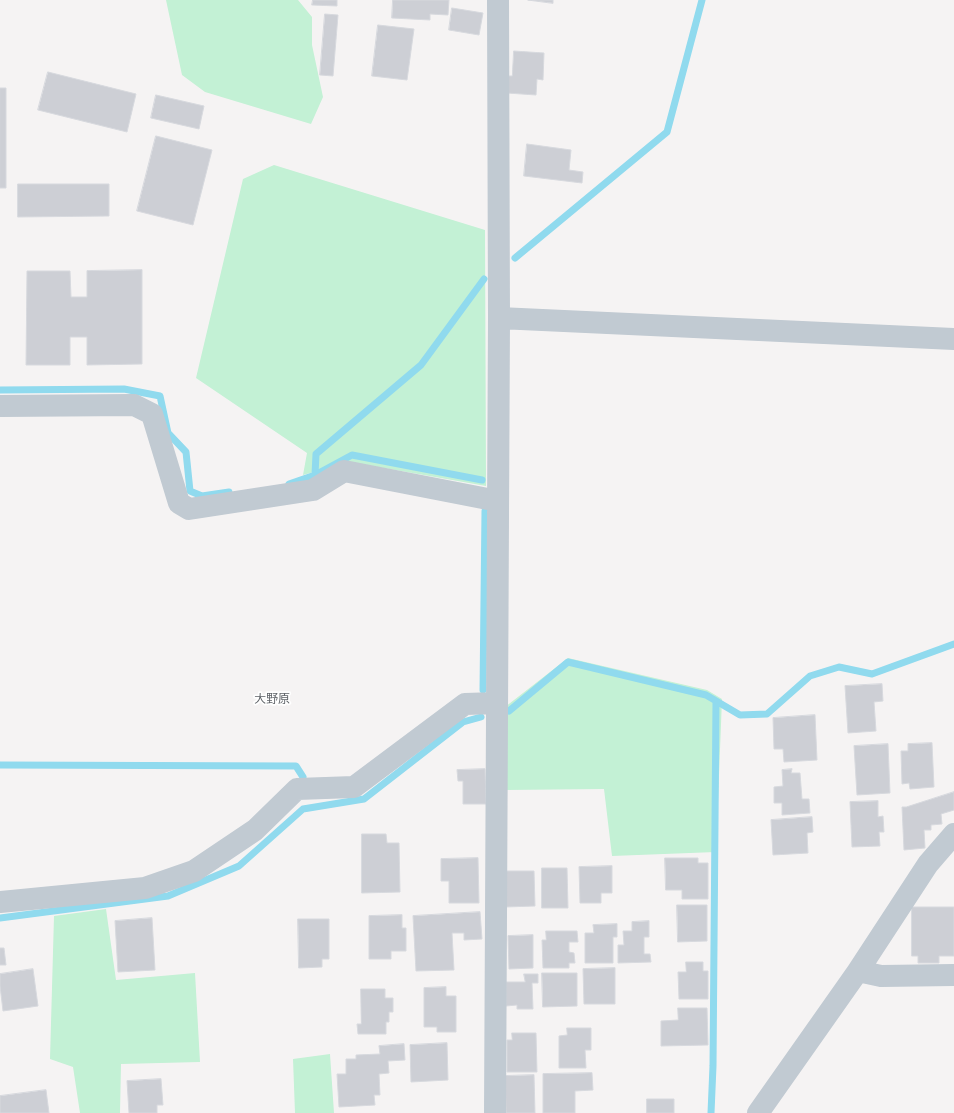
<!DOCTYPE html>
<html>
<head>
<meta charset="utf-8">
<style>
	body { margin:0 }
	canvas { display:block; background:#f5f3f3 }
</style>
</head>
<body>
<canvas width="954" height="1113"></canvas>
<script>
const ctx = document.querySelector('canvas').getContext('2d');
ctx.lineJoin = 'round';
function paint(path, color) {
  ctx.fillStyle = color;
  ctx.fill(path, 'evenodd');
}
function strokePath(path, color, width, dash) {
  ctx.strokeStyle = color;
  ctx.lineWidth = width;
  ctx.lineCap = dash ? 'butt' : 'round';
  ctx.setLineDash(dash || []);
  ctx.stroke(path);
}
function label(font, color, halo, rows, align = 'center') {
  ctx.font = font + ' Barlow,"Noto Sans JP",sans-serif';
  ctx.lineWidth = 3.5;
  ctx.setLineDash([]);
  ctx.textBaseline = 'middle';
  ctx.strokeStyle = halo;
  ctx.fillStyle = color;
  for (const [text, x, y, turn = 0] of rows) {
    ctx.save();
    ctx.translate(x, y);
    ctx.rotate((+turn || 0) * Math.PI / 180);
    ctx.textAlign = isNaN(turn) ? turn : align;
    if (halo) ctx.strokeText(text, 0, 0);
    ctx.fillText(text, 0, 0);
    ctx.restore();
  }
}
const green = new Path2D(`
	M 166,0 L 298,0 L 312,17 L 312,45 L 323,97 L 311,124 L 205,92 L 182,75 Z
	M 274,165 L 485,230 L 486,486 L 350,462 L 303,475 L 307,453 L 196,378 L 243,179 Z
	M 568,658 L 707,690 L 722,699 L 716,852 L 612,856 L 604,789 L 504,790 L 505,707 Z
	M 106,909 L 116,980 L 195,973 L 200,1062 L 121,1064 L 120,1113 L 80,1113 L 73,1067 L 50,1059 L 54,916 Z
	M 330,1054 L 334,1113 L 295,1113 L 293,1059 Z`);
const stream = new Path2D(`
	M 515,258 L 667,132 L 702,0
	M 0,390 L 124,389 L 160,396 L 168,433 L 186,452 L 190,491 L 202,496 L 229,492
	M 315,475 L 352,455 L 482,480
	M 289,484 L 315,475 L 316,454 L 421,365 L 484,279
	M 483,690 L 485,511
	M 509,711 L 568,662 L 706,695 L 740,715 L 767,714 L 810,676 L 839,667 L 872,674 L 954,644
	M 0,765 L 296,766 L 303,777
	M 0,918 L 168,896 L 239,866 L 303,809 L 364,799 L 463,722 L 481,717
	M 711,1113 L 713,1066 L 716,701`);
const building = new Path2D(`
	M 313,0 L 337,0 L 337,6 L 312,5 Z
	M 393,0 L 449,0 L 448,15 L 430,14 L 430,20 L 392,18 Z
	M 528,0 L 553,0 L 553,3 Z
	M 452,8 L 483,13 L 479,35 L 449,30 Z
	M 325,14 L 338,15 L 333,76 L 320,75 Z
	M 378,25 L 414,29 L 407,80 L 372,76 Z
	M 514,51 L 544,53 L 543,80 L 537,79 L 536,95 L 507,93 L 507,76 L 512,76 Z
	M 48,72 L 136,94 L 127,132 L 38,110 Z
	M 0,88 L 6,88 L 6,188 L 0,188 Z
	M 156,95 L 204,106 L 199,129 L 151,118 Z
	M 156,136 L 212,150 L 193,225 L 137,211 Z
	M 527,144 L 571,150 L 569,170 L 583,172 L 582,183 L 524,176 Z
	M 18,184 L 109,184 L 109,216 L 18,217 Z
	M 142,270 L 142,364 L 87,365 L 87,337 L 70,337 L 70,365 L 26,365 L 27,271 L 70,271 L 71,297 L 87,297 L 87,271 Z
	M 882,684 L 883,701 L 874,702 L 876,731 L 848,733 L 845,686 Z
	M 815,715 L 817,760 L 784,762 L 783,749 L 774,749 L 773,718 Z
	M 932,743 L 934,787 L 910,789 L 909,783 L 902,784 L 901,751 L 908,751 L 908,744 Z
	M 888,744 L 890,793 L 857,795 L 854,746 Z
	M 485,769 L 486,804 L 463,804 L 463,781 L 458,781 L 457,770 Z
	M 792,769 L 791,773 L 800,773 L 802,799 L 809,799 L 810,813 L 782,815 L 782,803 L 774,803 L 774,787 L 783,786 L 782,770 Z
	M 954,792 L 954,810 L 941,814 L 942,824 L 931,825 L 931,830 L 924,830 L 925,848 L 904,850 L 902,807 L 906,807 Z
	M 878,801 L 878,817 L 883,816 L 884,832 L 879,832 L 880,846 L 852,847 L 850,802 Z
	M 812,817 L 813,832 L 807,833 L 808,853 L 773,855 L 771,820 Z
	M 362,834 L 386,834 L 387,843 L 399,843 L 400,892 L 362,893 Z
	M 478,858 L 479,903 L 449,903 L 449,881 L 441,881 L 441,859 Z
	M 665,858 L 698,858 L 698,863 L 708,863 L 708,899 L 682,899 L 682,890 L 666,890 Z
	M 612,866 L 612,893 L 601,893 L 601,903 L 580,903 L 579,867 Z
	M 542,868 L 567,868 L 568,908 L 542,908 Z
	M 505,871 L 534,871 L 535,906 L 506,907 Z
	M 677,905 L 707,905 L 707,941 L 678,942 Z
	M 912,907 L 954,907 L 954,956 L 939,956 L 939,963 L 918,963 L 918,956 L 912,956 Z
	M 480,912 L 482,939 L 464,940 L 464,933 L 452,933 L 454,970 L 416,971 L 413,916 Z
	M 402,915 L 402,928 L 406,928 L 406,951 L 391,951 L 391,959 L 369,959 L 369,916 Z
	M 152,918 L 155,970 L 118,972 L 115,921 Z
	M 298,919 L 329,919 L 329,959 L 322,959 L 322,967 L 299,968 Z
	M 649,921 L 649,937 L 644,937 L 644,954 L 650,954 L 651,962 L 618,963 L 618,945 L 624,945 L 623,931 L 632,931 L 632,922 Z
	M 617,924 L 617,937 L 613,937 L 613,963 L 585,963 L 585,933 L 594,933 L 593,925 Z
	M 546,931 L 577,931 L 578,942 L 569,942 L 569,952 L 574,953 L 575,963 L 569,963 L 569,968 L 543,968 L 542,940 L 546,940 Z
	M 533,935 L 533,968 L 509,969 L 508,936 Z
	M 0,948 L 4,948 L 6,965 L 0,965 Z
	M 686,962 L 703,962 L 703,971 L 708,971 L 708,999 L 679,999 L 678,972 L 686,972 Z
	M 615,968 L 615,1004 L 584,1004 L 583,969 Z
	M 33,969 L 38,1006 L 3,1011 L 0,986 L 0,974 Z
	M 542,973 L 577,973 L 577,1006 L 543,1007 Z
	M 524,974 L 538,974 L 538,983 L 532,983 L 533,1009 L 517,1009 L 517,1005 L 506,1006 L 506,982 L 525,982 Z
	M 446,987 L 446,996 L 456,996 L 456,1032 L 437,1032 L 437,1027 L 424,1027 L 424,988 Z
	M 361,989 L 385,989 L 385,998 L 393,998 L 393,1012 L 389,1012 L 389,1022 L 386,1022 L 386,1034 L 358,1034 L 357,1024 L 361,1024 Z
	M 678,1008 L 707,1008 L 708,1045 L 661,1046 L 661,1021 L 678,1020 Z
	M 567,1028 L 591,1028 L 591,1050 L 585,1050 L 586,1068 L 559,1068 L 559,1036 L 567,1035 Z
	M 512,1033 L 536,1033 L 537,1072 L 507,1072 L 507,1040 L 512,1040 Z
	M 447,1043 L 448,1080 L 411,1082 L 410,1045 Z
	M 404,1044 L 405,1060 L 388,1061 L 389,1073 L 379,1074 L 380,1095 L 374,1095 L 375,1105 L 339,1107 L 337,1074 L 346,1074 L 346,1059 L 356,1059 L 356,1055 L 380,1054 L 379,1046 Z
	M 592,1073 L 593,1090 L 575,1091 L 575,1113 L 543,1113 L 543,1074 Z
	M 534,1075 L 535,1113 L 506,1113 L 505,1076 Z
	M 161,1079 L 163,1105 L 157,1105 L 157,1113 L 129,1113 L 127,1081 Z
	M 46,1090 L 49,1113 L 0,1113 L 0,1096 Z
	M 647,1099 L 674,1099 L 674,1113 L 647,1113 Z`);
const minor = new Path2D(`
	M 499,318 L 954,339
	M 0,406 L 134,405 L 152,414 L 179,503 L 189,509 L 313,490 L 344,471 L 498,501
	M 0,902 L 145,888 L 194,871 L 255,830 L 297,789 L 354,787 L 465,704 L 496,703
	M 858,971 L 881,976 L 954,975
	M 495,1113 L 499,318 L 498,0
	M 758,1113 L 858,971 L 928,864 L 954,834`);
const neighbourhoodNames = [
	["大野原",272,699]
];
paint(green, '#c3f1d5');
strokePath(stream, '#90daee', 7);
paint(building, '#cdcfd5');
strokePath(building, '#d7d9de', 1);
strokePath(minor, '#c1cad2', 22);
label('12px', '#5f6368', '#fff', neighbourhoodNames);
</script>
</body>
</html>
